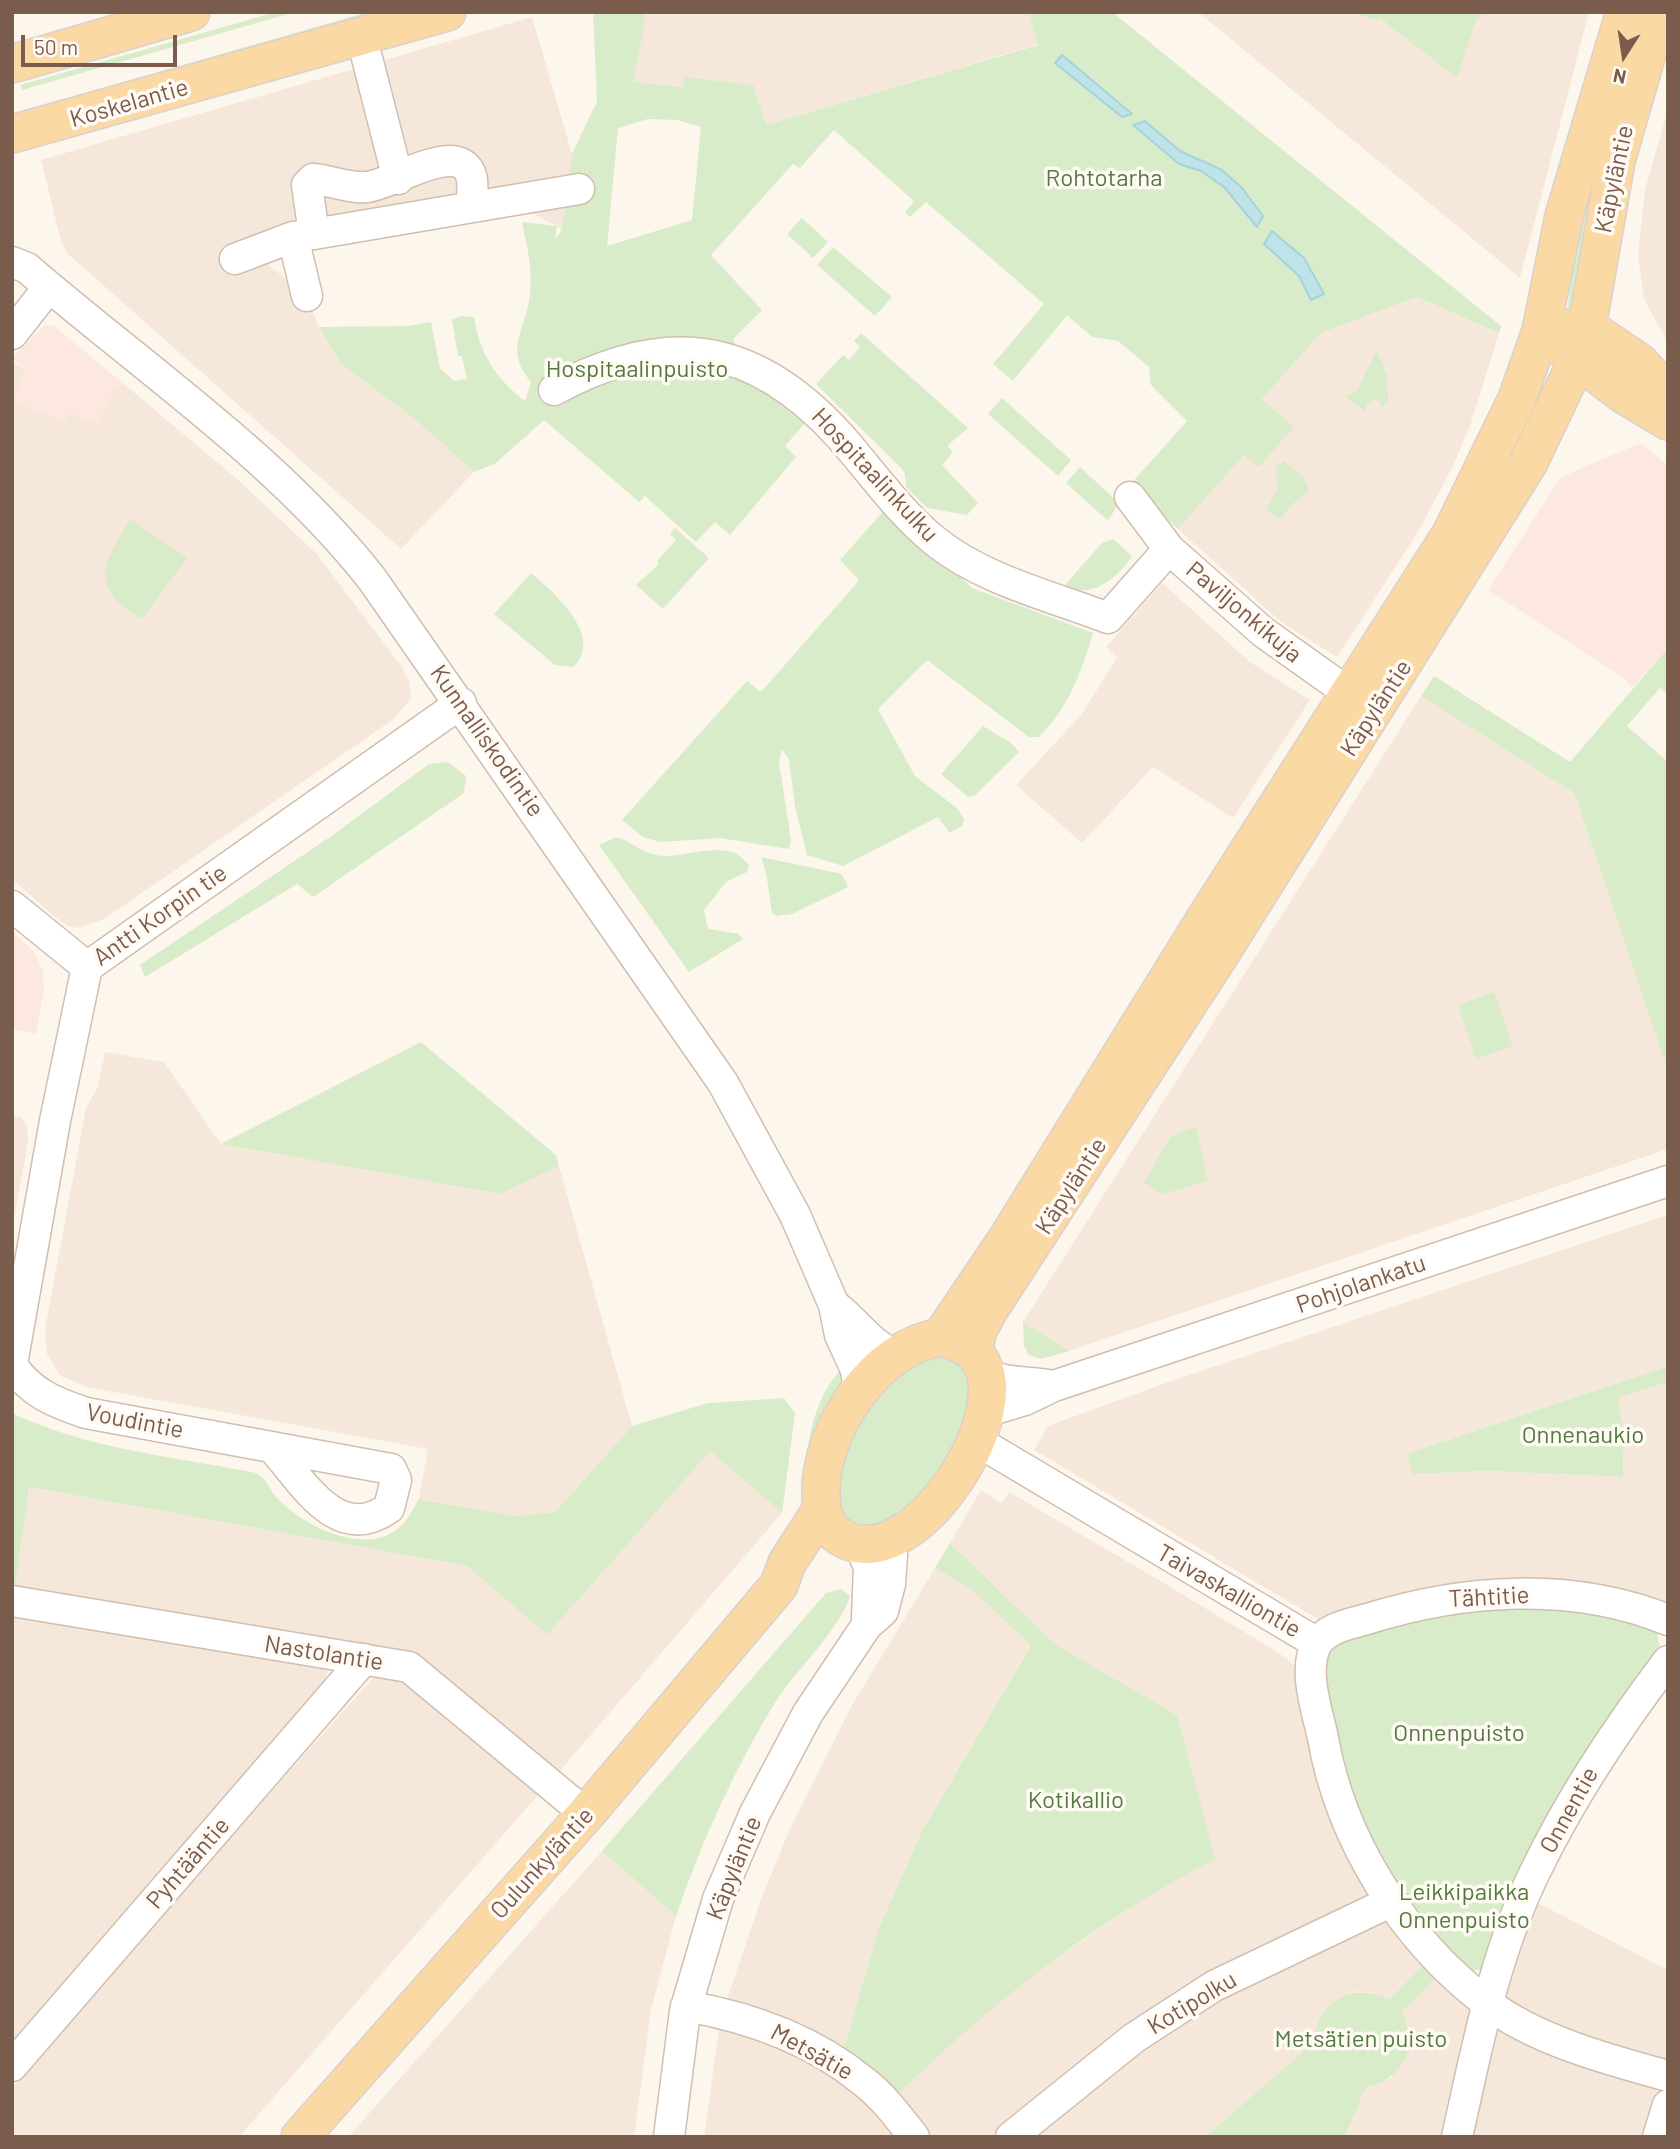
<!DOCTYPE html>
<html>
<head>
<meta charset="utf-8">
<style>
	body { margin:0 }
	#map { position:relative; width:1680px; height:2149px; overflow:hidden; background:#fdf6ec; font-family:Barlow,sans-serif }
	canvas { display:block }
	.frame { position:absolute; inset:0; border:14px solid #7a5c4d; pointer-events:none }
	.north { position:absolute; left:1589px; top:21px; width:70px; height:70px; -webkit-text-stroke:5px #fffaf3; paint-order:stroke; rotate:192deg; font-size:19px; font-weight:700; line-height:28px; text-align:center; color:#7a5c4d }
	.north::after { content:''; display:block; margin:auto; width:24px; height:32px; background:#7a5c4d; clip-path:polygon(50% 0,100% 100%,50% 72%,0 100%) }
	.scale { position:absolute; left:21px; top:35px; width:156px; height:32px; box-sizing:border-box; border:4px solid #7a5c4d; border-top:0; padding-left:9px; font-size:21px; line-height:24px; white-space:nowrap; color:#7a5c4d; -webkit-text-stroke:5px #fffaf3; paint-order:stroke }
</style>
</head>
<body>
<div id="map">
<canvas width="1680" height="2149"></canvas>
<div class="frame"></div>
<div class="north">N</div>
<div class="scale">50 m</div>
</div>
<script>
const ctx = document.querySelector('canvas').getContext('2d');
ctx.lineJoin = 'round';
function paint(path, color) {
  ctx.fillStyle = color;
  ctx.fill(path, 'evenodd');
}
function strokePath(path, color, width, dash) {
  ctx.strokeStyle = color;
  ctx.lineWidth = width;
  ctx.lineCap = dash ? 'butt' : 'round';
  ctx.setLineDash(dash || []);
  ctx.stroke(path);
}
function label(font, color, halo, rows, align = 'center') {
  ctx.font = font + ' Barlow,sans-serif';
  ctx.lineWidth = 7;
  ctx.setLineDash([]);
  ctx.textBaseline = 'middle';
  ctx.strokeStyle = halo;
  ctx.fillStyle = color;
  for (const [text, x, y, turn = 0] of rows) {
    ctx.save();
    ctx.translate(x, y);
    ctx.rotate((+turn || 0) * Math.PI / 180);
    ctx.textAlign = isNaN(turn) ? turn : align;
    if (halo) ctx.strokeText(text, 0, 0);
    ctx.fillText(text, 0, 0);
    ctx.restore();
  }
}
const residential = new Path2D(`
	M 642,12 L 1029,12 L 1039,44 L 766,125 L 682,78 L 684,87 L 632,82 L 645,22 Z
	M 1198,12 L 1589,12 L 1520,278 Z
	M 532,17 L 572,154 L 562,229 L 523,208 L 287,246 L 266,263 L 307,296 L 319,327 L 341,364 L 417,421 L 474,472 L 401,549 L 68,254 L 61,241 L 41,160 Z
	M 1668,109 L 1668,343 L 1644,299 L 1638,256 L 1645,190 Z
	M 1417,297 L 1499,333 L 1471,423 L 1453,466 L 1418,532 L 1337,657 L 1281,622 L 1178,529 L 1244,455 L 1294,427 L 1262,399 L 1321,333 Z
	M 12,361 L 25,369 L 64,421 L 68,412 L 98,422 L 113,389 L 124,384 L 237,479 L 317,554 L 402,667 L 409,682 L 411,698 L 394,719 L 104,919 L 78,928 L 68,926 L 55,917 L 12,879 Z
	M 1162,583 L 1250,662 L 1310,700 L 1233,818 L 1153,767 L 1082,843 L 1016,785 L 1081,715 L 1117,658 L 1106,647 Z
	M 1421,696 L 1574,793 L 1668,1071 L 1668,1149 L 1069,1351 L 1023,1322 Z
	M 105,1052 L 164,1062 L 221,1144 L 500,1194 L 559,1166 L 632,1426 L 555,1512 L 514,1516 L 419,1499 L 428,1449 L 86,1387 L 60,1375 L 47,1355 L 45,1329 L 86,1108 L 98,1087 Z
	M 12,1115 L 21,1117 L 27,1127 L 28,1142 L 12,1229 Z
	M 1668,1215 L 1668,1366 L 1442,1442 L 1413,1474 L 1491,1471 L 1623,1477 L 1624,1437 L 1618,1398 L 1668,1382 L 1668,1607 L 1323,1622 L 1034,1450 L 1048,1426 L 1171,1381 Z
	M 710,1450 L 782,1513 L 557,1774 L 422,1658 L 15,1587 L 29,1487 L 467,1566 L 547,1635 Z
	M 981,1490 L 1002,1503 L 1009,1492 L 1162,1582 L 1279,1653 L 1300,1670 L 1373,1902 L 1118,2034 L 1012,2116 L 992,2137 L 927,2137 L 892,2100 L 952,2040 L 1019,1984 L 1159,1888 L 1177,1715 L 1055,1644 L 950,1543 Z
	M 935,1568 L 971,1589 L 1031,1644 L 922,1831 L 879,1928 L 842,2054 L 726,2002 L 761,1899 L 792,1824 L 851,1707 Z
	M 12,1611 L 328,1667 L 323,1698 L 12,2051 Z
	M 375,1676 L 411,1682 L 538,1795 L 239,2137 L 12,2137 L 12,2088 L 162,1913 Z
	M 602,1851 L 676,1916 L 651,2010 L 634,2137 L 348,2137 Z
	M 1532,1900 L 1668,1970 L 1668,2064 L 1538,2021 L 1499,1998 Z
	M 1389,1916 L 1428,1960 L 1388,1999 L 1368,1992 L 1357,1991 L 1314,2033 L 1313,2043 L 1205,2137 L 1030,2137 L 1182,2016 Z
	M 1441,1973 L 1477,2003 L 1451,2137 L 1345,2137 L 1366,2087 L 1391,2078 L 1409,2029 L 1402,2012 Z
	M 1491,2020 L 1656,2083 L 1660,2092 L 1647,2137 L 1467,2137 Z
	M 720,2022 L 839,2074 L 900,2137 L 704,2137 Z`);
const commercial = new Path2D(`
	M 45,325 L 54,326 L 124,384 L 113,389 L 98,423 L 69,412 L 65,422 L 13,402 L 25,369 L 12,358 Z
	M 1641,443 L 1668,466 L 1668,648 L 1632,688 L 1624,678 L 1488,590 L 1561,477 Z
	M 12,931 L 34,952 L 43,971 L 44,989 L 36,1034 L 12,1029 Z`);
const green = new Path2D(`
	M 276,12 L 295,12 L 22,90 L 20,85 Z
	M 368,12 L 399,12 L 31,119 L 29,109 Z
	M 593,12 L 642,12 L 645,22 L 633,82 L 684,87 L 682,77 L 753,85 L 766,125 L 1038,45 L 1029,12 L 1112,12 L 1501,326 L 1499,333 L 1417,297 L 1321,333 L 1262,399 L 1294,427 L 1259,467 L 1244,455 L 1178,529 L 1129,486 L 1187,421 L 1151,385 L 1149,367 L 1118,341 L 1092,337 L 1067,315 L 1013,381 L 993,364 L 1044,304 L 926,202 L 910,217 L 905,213 L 914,201 L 834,130 L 800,168 L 793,164 L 711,255 L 762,310 L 733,339 L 755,380 L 805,423 L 785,446 L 796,457 L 730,535 L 715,522 L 696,542 L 645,496 L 639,502 L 544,420 L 496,463 L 474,472 L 417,421 L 341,364 L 319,327 L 407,326 L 431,322 L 440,368 L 454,381 L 467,379 L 462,356 L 458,356 L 452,320 L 461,316 L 474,317 C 479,353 497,380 525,401 L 531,382 C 503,348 526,331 530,294 C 533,270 527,246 522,222 L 557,226 L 555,240 L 562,229 L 572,154 L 597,101 ZM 648,119 L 677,120 L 701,127 L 692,220 L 607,246 L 618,128 Z
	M 1351,12 L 1484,12 L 1475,23 L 1457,78 L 1380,18 L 1376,20 Z
	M 1601,139 L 1575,318 L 1567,314 L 1576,236 Z
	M 802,218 L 828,242 L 813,258 L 787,234 Z
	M 833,247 L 892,297 L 875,316 L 817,265 Z
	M 861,333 L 968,428 L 947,446 L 953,452 L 942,465 L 978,503 L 967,515 L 927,508 L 906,487 L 905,474 L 901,468 L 816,384 L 843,355 L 849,360 L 860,347 L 854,341 Z
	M 1377,350 L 1387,376 L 1388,401 L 1380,409 L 1381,403 L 1374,399 L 1367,404 L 1365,411 L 1346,397 L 1357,390 Z
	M 1002,398 L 1071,460 L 1058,476 L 988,414 Z
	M 1284,461 L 1303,477 L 1309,491 L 1290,506 L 1281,519 L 1266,510 L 1277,490 L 1276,467 Z
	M 1080,467 L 1119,503 L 1108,521 L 1066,483 Z
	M 888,506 L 972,588 L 1093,633 C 1081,673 1069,707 1039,737 L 1029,737 L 927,660 L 878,709 L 915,776 L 958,809 L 964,820 L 962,826 L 950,833 L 938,817 L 843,866 L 807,855 L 795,806 L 789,760 L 782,749 L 779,762 L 791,840 L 789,849 L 720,838 L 660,842 L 643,837 L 622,820 L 747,681 L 761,692 L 856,584 L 859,580 L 840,560 Z
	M 130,519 L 187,558 L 142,619 C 87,587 104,564 130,519 Z
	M 675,528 L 709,558 L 663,609 L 636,585 L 658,565 L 658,560 L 676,540 L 670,534 Z
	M 1113,539 L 1132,556 C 1119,577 1090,601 1065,585 L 1102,543 Z
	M 531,573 C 553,591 606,638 573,667 L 555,665 L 494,614 Z
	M 1668,648 L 1668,694 L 1660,688 L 1627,726 L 1668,762 L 1668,1071 L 1574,793 L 1421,696 L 1434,676 L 1570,762 Z
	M 983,726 L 1011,743 L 1019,752 L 974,796 L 968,797 L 941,774 Z
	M 448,762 L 466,776 L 464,793 L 313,897 L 297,884 L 145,977 L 140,965 L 333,835 L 429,764 Z
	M 616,837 C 630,841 642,852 656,855 C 685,861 729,834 749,866 L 747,872 L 726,882 L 704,910 L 708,929 L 738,934 L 743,939 L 689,972 L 599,845 Z
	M 761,857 L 842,874 L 848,887 L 792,914 L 776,916 L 772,913 L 766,872 Z
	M 1494,992 L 1513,1046 L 1476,1059 L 1458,1005 Z
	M 421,1042 L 556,1155 L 559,1166 L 500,1194 L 221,1144 Z
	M 1196,1127 L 1208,1181 L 1162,1194 L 1144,1183 L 1171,1136 Z
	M 1023,1322 L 1069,1351 L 1041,1359 L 1029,1355 L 1024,1346 Z
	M 933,1355 L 954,1355 L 973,1390 L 953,1458 L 896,1521 L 854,1530 L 839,1512 L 840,1466 L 864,1415 L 894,1378 Z
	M 847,1363 L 849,1369 L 798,1533 C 807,1474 801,1407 847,1363 Z
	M 1668,1366 L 1668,1382 L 1618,1398 L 1624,1437 L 1623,1477 L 1491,1471 L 1413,1474 L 1407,1454 Z
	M 784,1398 L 795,1413 L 782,1513 L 710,1451 L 547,1635 L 467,1566 L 29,1487 L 15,1587 L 12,1588 L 12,1413 C 87,1449 175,1457 256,1473 C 268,1479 268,1488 276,1497 C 300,1524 359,1554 393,1532 C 405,1525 412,1511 419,1499 L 514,1516 L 555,1512 L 632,1426 L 708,1403 Z
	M 950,1543 L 1055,1644 L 1177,1715 L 1215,1859 C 1094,1922 989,2004 892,2100 L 842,2054 L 879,1928 L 922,1831 L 1031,1645 L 971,1589 L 935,1568 Z
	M 841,1589 L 850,1596 C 842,1626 795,1672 776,1701 C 734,1769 702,1841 676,1916 L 602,1851 L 826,1593 Z
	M 1490,1601 L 1612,1613 L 1657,1630 L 1661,1654 L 1485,1969 L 1473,1971 L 1434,1938 L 1360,1834 L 1323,1703 L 1326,1646 L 1335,1639 Z
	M 1428,1960 L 1441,1973 L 1402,2012 C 1420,2046 1403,2080 1366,2087 L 1345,2137 L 1205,2137 L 1313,2043 C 1318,2002 1350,1981 1389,1999 Z`);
const water = new Path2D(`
	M 1062,55 L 1132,114 L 1122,117 L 1055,63 Z
	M 1145,121 L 1180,151 L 1222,170 L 1242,188 L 1263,216 L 1257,227 L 1224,187 L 1201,171 L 1179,164 L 1133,125 Z
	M 1272,231 L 1304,258 L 1324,294 L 1311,300 L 1299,276 L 1264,244 Z`);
const minor = new Path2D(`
	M 367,58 L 398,179
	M 314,234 L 579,189
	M 293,237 L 307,296
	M 235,259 L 293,237 L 314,234 L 307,185 L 313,179 C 330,180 350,189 367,187 C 392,185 463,135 472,179 C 473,188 472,198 472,207
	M 12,262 L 27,268 C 143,368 278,459 372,579 L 723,1083 L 795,1215 L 834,1305 L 840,1335 L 856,1370 L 859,1392
	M 12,334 L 49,287
	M 554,390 C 665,330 752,340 839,435 C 870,470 898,511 935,541 C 983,580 1051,596 1108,618 L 1169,549
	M 1130,497 L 1169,549 L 1263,632 L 1367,706
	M 12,906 L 87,967
	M 834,1305 C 859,1324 867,1342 896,1356
	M 12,1364 L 55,1121 L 87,967 L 461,703
	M 12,1365 C 30,1393 56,1403 86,1413 L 391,1469 L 396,1480 L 389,1508 C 337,1545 303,1482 272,1447
	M 985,1374 C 1007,1384 1031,1381 1054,1386
	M 985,1412 L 1025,1400 L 1054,1386 L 1668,1181
	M 977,1441 L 1317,1643
	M 860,1544 L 869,1568 L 867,1617
	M 12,1601 L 409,1667 L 586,1814
	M 1668,1620 C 1571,1581 1464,1589 1367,1619 C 1350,1624 1325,1628 1316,1645 C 1303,1672 1317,1710 1323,1738 C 1341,1841 1404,1940 1487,2003 C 1535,2040 1609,2060 1668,2076
	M 686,2006 C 749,2017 813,2040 863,2081 C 883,2096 899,2118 914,2137
	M 12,2066 L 364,1659
	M 669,2137 L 685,2011 L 718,1899 L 755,1813 L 808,1713 L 867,1625 L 883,1611 L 890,1584 L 893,1539
	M 1011,2137 L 1134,2038 L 1214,1986 L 1392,1901
	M 1457,2137 C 1477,2048 1494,1955 1535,1872 C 1571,1797 1617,1728 1668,1661
	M 1658,2137 L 1668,2105`);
const major = new Path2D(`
	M 12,64 L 191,12
	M 12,134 L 447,12
	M 1563,329 L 1587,327 L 1639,362 L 1668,394
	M 1558,345 L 1623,394 L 1668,421
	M 941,1337 L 1007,1239 L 1207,916 L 1451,534 L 1517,399 L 1541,331 L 1564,216 L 1625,12
	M 941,1337 C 953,1340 965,1344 974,1353 C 1027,1404 910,1586 839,1536 C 823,1526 822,1512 821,1495 C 819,1431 875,1347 941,1337 Z
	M 974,1352 L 977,1332 L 990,1308 L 1219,956 L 1529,462 L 1577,361 L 1587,327 L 1616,161 L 1659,12
	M 300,2137 L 586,1814 L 779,1585 L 787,1563 L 822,1509`);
const streetNames = [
	["Koskelantie",129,103,-16],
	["Käpyläntie",1614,179,-78],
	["Hospitaalinkulku",875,475,47],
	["Paviljonkikuja",1244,612,40],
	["Käpyläntie",1376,708,-57],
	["Kunnalliskodintie",487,741,55],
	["Antti Korpin tie",160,915,-35],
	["Käpyläntie",1071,1186,-57],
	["Pohjolankatu",1361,1284,-19],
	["Voudintie",135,1421,11],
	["Taivaskalliontie",1229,1591,30],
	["Tähtitie",1489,1597,-3],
	["Nastolantie",324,1653,9],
	["Onnentie",1569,1810,-61],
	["Pyhtääntie",188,1863,-49],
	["Oulunkyläntie",542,1863,-48],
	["Käpyläntie",734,1868,-68],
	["Kotipolku",1192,2003,-31],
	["Metsätie",812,2052,29]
];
const parkNames = [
	["Rohtotarha",1104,178],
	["Hospitaalinpuisto",637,369],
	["Onnenaukio",1583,1435],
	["Onnenpuisto",1459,1733],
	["Kotikallio",1076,1800],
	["Leikkipaikka",1464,1892],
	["Onnenpuisto",1464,1920],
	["Metsätien puisto",1361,2039]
];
paint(residential, '#f5e8da');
paint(commercial, '#fde8e0');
paint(green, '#d8ecc9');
paint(water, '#bfe3e8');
strokePath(water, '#a5d3da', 2);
strokePath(minor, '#d1beb0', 33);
strokePath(major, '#dad1cd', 40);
strokePath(minor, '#fff', 30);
strokePath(major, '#fbd9a5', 37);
label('24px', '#7a5c4d', '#fffaf3', streetNames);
label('24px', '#537a41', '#fffaf3', parkNames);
</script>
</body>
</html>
